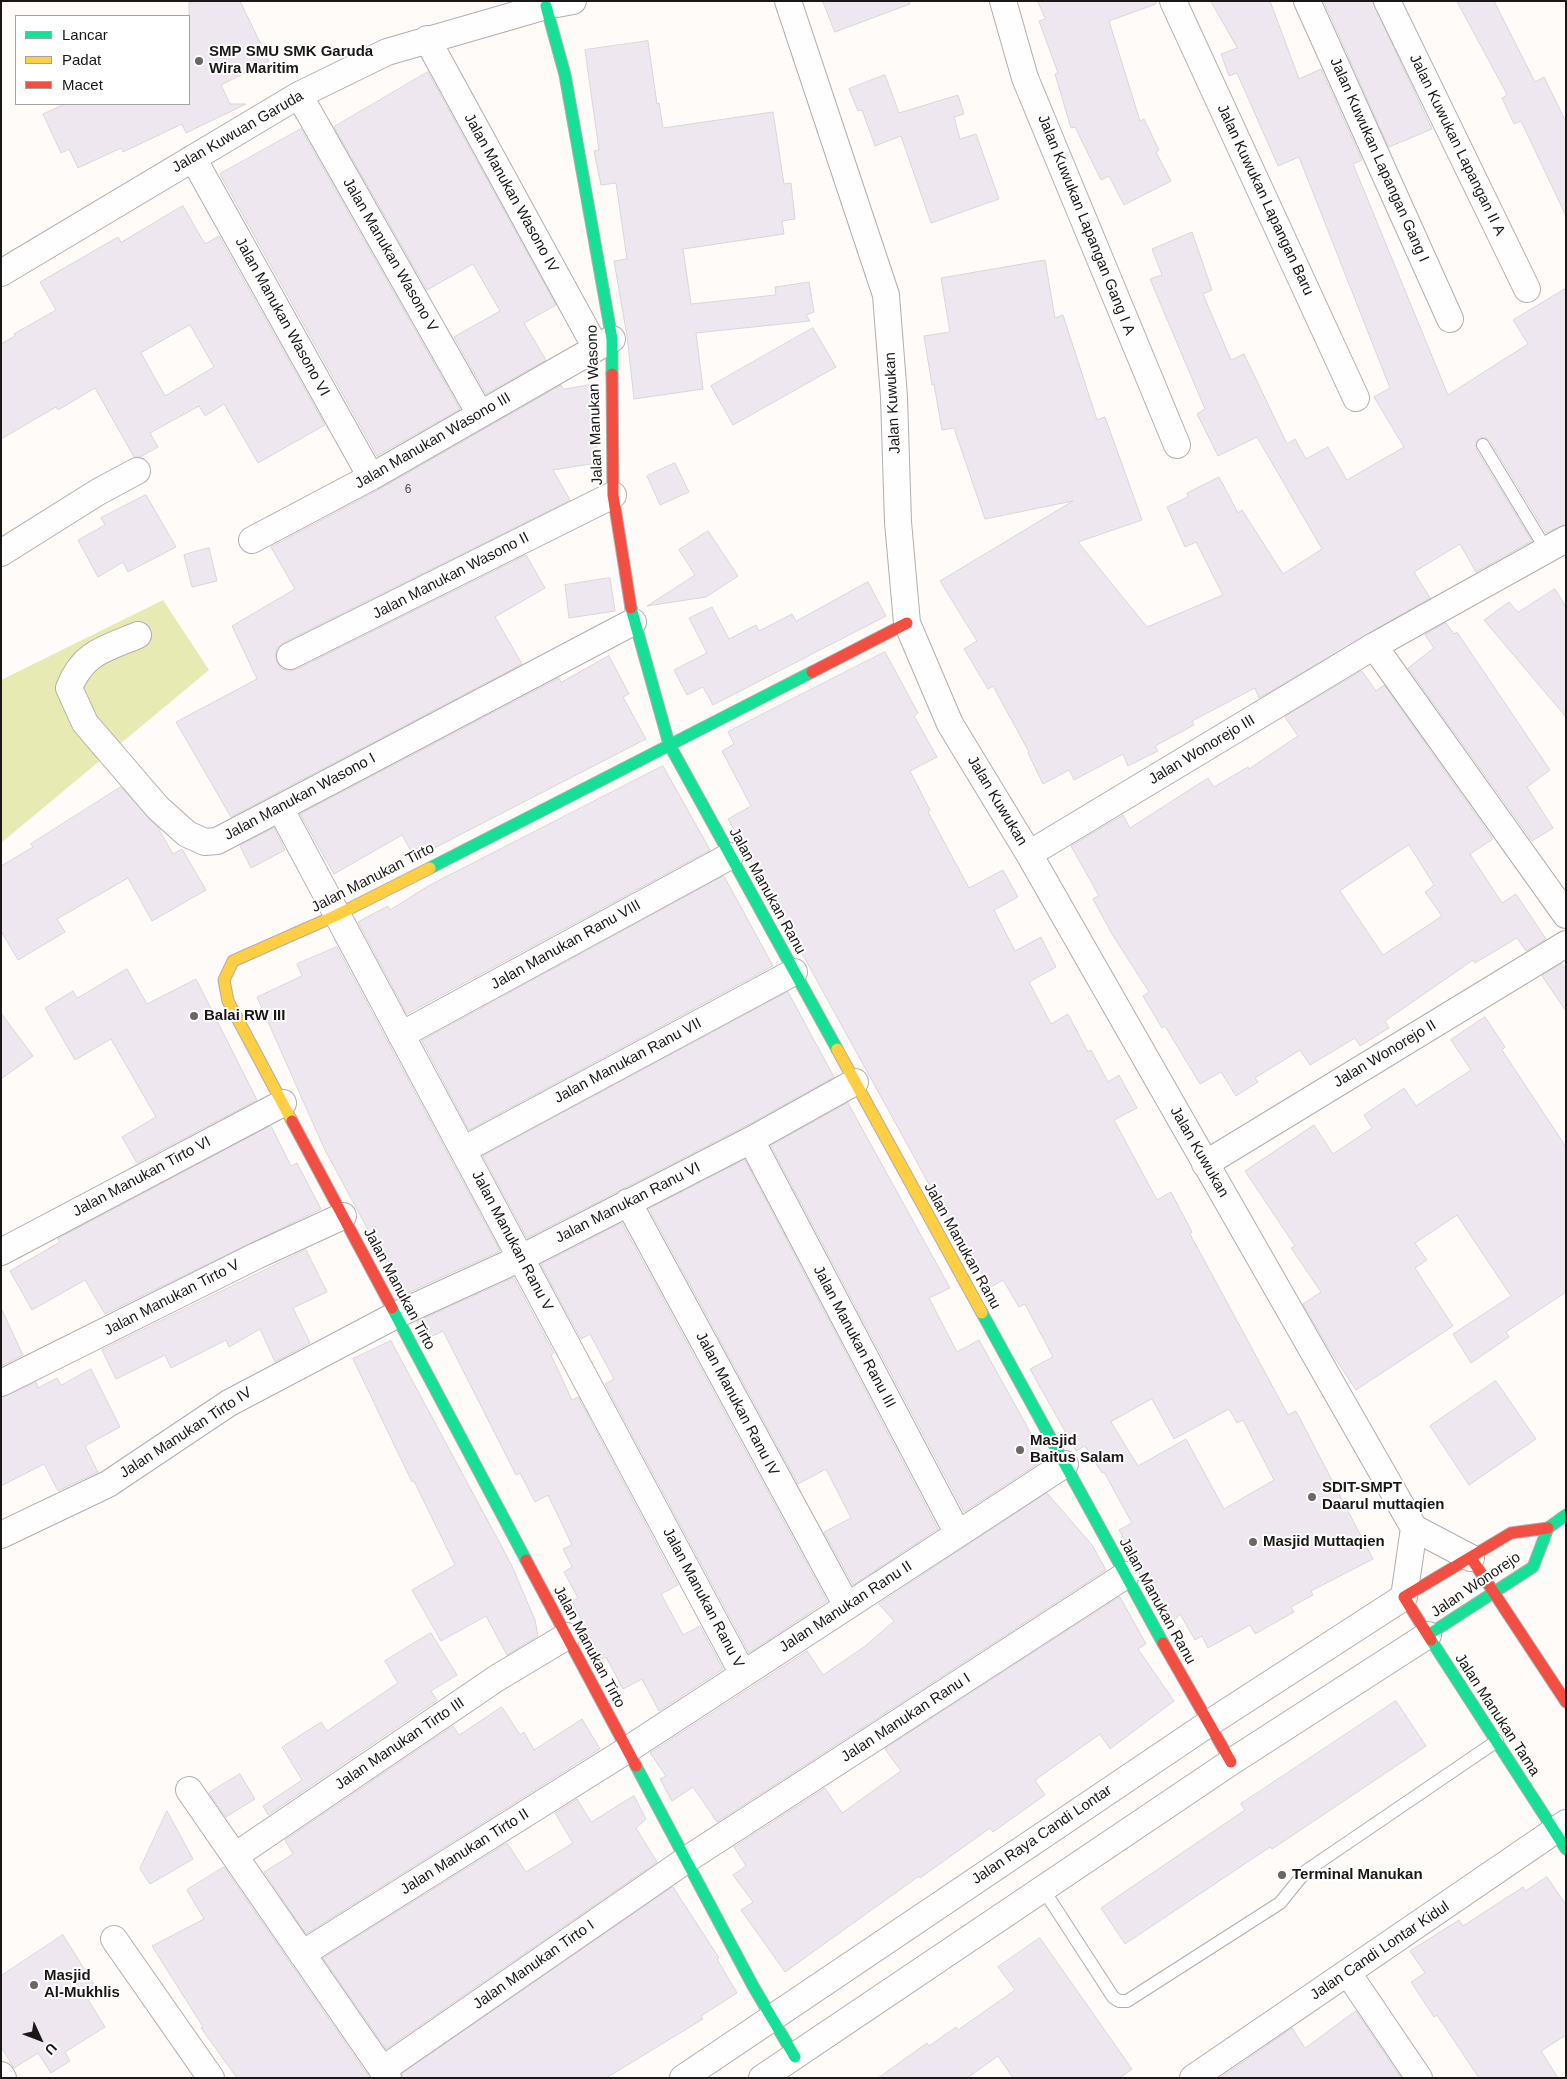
<!DOCTYPE html>
<html>
<head>
<meta charset="utf-8">
<style>
	body { margin:0 }
	#map { position:relative; width:1567px; height:2079px; overflow:hidden; background:#fefbf9; font-family:Arial,sans-serif }
	canvas { display:block }
	.frame { position:absolute; inset:0; border:2px solid #1a1816; pointer-events:none }
	.legend { position:absolute; left:15px; top:15px; width:175px; height:90px; box-sizing:border-box; background:#fff; border:1px solid #a3a3a2; margin:0; padding:6px 9px; list-style:none; font-size:15px; color:#1a1816 }
	.legend li { display:flex; align-items:center; gap:10px; height:25px }
	.legend b { width:25px; border:1px solid #a3a3a2 }
	.north { position:absolute; left:15px; top:2014px; width:50px; height:50px; -webkit-text-stroke:4px #fff; paint-order:stroke; rotate:133deg; font-size:14px; font-weight:700; line-height:20px; text-align:center; color:#1a1816 }
	.north::after { content:''; display:block; margin:auto; width:18px; height:22px; background:#1a1816; clip-path:polygon(50% 0,100% 100%,50% 72%,0 100%) }
</style>
</head>
<body>
<div id="map">
<canvas width="1567" height="2079"></canvas>
<div class="frame"></div>
<ul class="legend">
<li><b style="height:6px;background:#16e098"></b>Lancar</li>
<li><b style="height:6px;background:#ffcf43"></b>Padat</li>
<li><b style="height:6px;background:#f24e42"></b>Macet</li>
</ul>
<div class="north">U</div>
</div>
<script>
const ctx = document.querySelector('canvas').getContext('2d');
ctx.lineJoin = 'round';
function paint(path, color) {
  ctx.fillStyle = color;
  ctx.fill(path, 'evenodd');
}
function strokePath(path, color, width, dash) {
  ctx.strokeStyle = color;
  ctx.lineWidth = width;
  ctx.lineCap = dash ? 'butt' : 'round';
  ctx.setLineDash(dash || []);
  ctx.stroke(path);
}
function label(font, color, halo, rows, align = 'center') {
  ctx.font = font + ' Arial,sans-serif';
  ctx.lineWidth = 4;
  ctx.setLineDash([]);
  ctx.textBaseline = 'middle';
  ctx.strokeStyle = halo;
  ctx.fillStyle = color;
  for (const [text, x, y, turn = 0] of rows) {
    ctx.save();
    ctx.translate(x, y);
    ctx.rotate((+turn || 0) * Math.PI / 180);
    ctx.textAlign = isNaN(turn) ? turn : align;
    if (halo) ctx.strokeText(text, 0, 0);
    ctx.fillText(text, 0, 0);
    ctx.restore();
  }
}
const green = new Path2D(`
	M 163,600 L 209,670 L 1,843 L 1,680 Z`);
const building = new Path2D(`
	M 199,1 L 240,1 L 269,61 L 221,85 L 230,104 L 246,104 L 186,133 L 182,124 L 123,152 L 121,148 L 78,168 L 69,149 L 61,153 L 43,114 L 65,104 L 189,104 L 189,3 Z
	M 823,1 L 909,1 L 910,4 L 835,32 Z
	M 1038,1 L 1156,1 L 1156,4 L 1109,21 L 1140,121 L 1144,119 L 1159,150 L 1156,152 L 1171,181 L 1124,205 L 1109,176 L 1101,180 L 1075,127 L 1071,128 L 1055,74 L 1058,73 L 1039,21 L 1045,19 Z
	M 1211,1 L 1270,1 L 1299,79 L 1321,69 L 1362,160 L 1353,164 L 1448,395 L 1528,344 L 1513,320 L 1566,288 L 1566,524 L 1546,533 L 1490,441 L 1486,438 L 1479,438 L 1476,442 L 1476,449 L 1532,541 L 1476,572 L 1460,544 L 1414,572 L 1430,598 L 1259,698 L 1255,688 L 1192,721 L 1194,725 L 1155,746 L 1158,751 L 1128,766 L 1123,754 L 1074,780 L 1069,770 L 1043,784 L 1028,753 L 1029,752 L 993,686 L 988,689 L 964,649 L 977,641 L 940,581 L 1073,501 L 985,519 L 954,428 L 942,430 L 934,384 L 932,385 L 924,336 L 950,332 L 941,278 L 1045,260 L 1055,318 L 1063,315 L 1097,420 L 1105,417 L 1142,520 L 1078,542 L 1147,627 L 1223,595 L 1196,542 L 1185,547 L 1167,507 L 1188,497 L 1187,493 L 1219,477 L 1238,513 L 1242,510 L 1283,574 L 1322,549 L 1257,437 L 1218,456 L 1197,414 L 1205,409 L 1150,279 L 1162,275 L 1152,249 L 1192,232 L 1212,290 L 1203,294 L 1231,360 L 1244,354 L 1287,444 L 1295,439 L 1306,459 L 1328,447 L 1347,480 L 1404,447 L 1374,397 L 1390,388 L 1299,157 L 1278,166 L 1237,73 L 1229,76 L 1221,54 L 1237,48 Z
	M 1324,1 L 1372,1 L 1432,129 L 1389,147 Z
	M 1457,1 L 1494,1 L 1535,82 L 1544,77 L 1566,122 L 1566,216 L 1521,121 L 1514,124 L 1502,98 L 1507,95 Z
	M 648,41 L 657,104 L 659,103 L 663,128 L 773,112 L 784,184 L 791,183 L 795,219 L 782,221 L 784,234 L 683,249 L 691,304 L 776,295 L 775,287 L 809,282 L 814,312 L 806,315 L 810,321 L 696,333 L 703,389 L 634,399 L 627,336 L 614,261 L 627,259 L 616,183 L 601,185 L 594,151 L 599,150 L 585,50 Z
	M 428,72 L 556,305 L 524,323 L 546,360 L 486,394 L 454,337 L 500,311 L 473,264 L 427,290 L 334,127 Z
	M 885,75 L 899,113 L 958,95 L 964,114 L 954,117 L 960,139 L 976,134 L 999,199 L 931,223 L 901,136 L 875,146 L 862,110 L 858,111 L 849,89 Z
	M 301,129 L 460,409 L 377,456 L 220,174 Z
	M 183,206 L 205,244 L 219,236 L 325,425 L 258,463 L 224,404 L 205,416 L 199,406 L 150,433 L 158,447 L 140,457 L 134,457 L 95,388 L 58,410 L 56,407 L 1,439 L 1,344 L 15,336 L 14,334 L 56,310 L 40,282 L 118,237 L 121,242 ZM 190,325 L 214,367 L 165,396 L 141,353 Z
	M 813,328 L 836,367 L 733,425 L 711,386 Z
	M 596,384 L 597,463 L 553,470 L 570,500 L 283,643 L 277,648 L 275,656 L 277,663 L 282,669 L 290,671 L 297,669 L 526,555 L 545,588 L 495,617 L 522,664 L 231,817 L 176,722 L 257,679 L 232,626 L 295,589 L 271,547 L 378,490 L 561,385 L 563,389 Z
	M 675,463 L 689,492 L 660,505 L 647,476 Z
	M 146,495 L 176,547 L 128,572 L 123,562 L 98,577 L 78,540 L 105,525 L 101,518 Z
	M 708,531 L 738,576 L 706,597 L 647,606 L 695,575 L 679,550 Z
	M 209,548 L 217,581 L 192,587 L 184,555 Z
	M 610,578 L 615,611 L 569,618 L 565,585 Z
	M 868,582 L 886,616 L 713,705 L 703,687 L 687,695 L 674,670 L 707,653 L 689,618 L 712,607 L 729,639 L 756,625 L 759,631 L 792,614 L 796,621 Z
	M 1555,589 L 1566,607 L 1566,717 L 1484,620 L 1509,602 L 1518,612 Z
	M 1446,623 L 1454,634 L 1457,632 L 1550,770 L 1527,787 L 1553,828 L 1532,841 L 1408,668 L 1434,648 L 1425,635 Z
	M 885,652 L 918,713 L 914,716 L 937,757 L 910,771 L 930,810 L 928,812 L 969,888 L 1003,870 L 1018,897 L 994,910 L 1015,951 L 1041,937 L 1056,967 L 1029,982 L 1051,1024 L 1068,1014 L 1088,1052 L 1091,1050 L 1108,1082 L 1119,1075 L 1137,1108 L 1114,1120 L 1157,1200 L 1171,1192 L 1192,1232 L 1190,1234 L 1288,1415 L 1296,1411 L 1373,1559 L 1311,1591 L 1313,1595 L 1291,1607 L 1294,1612 L 1255,1634 L 1250,1625 L 1208,1648 L 1202,1636 L 1195,1640 L 1180,1614 L 1171,1624 L 1119,1530 L 1132,1523 L 1104,1472 L 1102,1473 L 1085,1446 L 1076,1451 L 1030,1369 L 1053,1357 L 1025,1304 L 1019,1307 L 1003,1280 L 989,1288 L 981,1271 L 978,1273 L 728,819 L 751,806 L 722,751 L 734,744 L 728,732 ZM 1152,1399 L 1174,1439 L 1229,1409 L 1237,1423 L 1243,1420 L 1274,1480 L 1224,1509 L 1186,1439 L 1138,1466 L 1111,1422 Z
	M 609,656 L 629,694 L 623,697 L 646,739 L 415,858 L 402,835 L 334,874 L 300,814 L 559,678 L 561,682 Z
	M 1362,671 L 1376,691 L 1384,685 L 1493,839 L 1470,854 L 1502,903 L 1516,894 L 1546,939 L 1526,951 L 1517,938 L 1475,963 L 1473,960 L 1385,1021 L 1389,1028 L 1360,1046 L 1355,1038 L 1310,1065 L 1300,1050 L 1255,1078 L 1258,1082 L 1236,1096 L 1221,1072 L 1200,1084 L 1165,1026 L 1162,1028 L 1143,996 L 1149,992 L 1112,934 L 1093,899 L 1099,896 L 1071,846 L 1123,815 L 1130,828 L 1208,778 L 1214,787 L 1248,767 L 1249,769 L 1298,736 L 1285,717 ZM 1409,845 L 1434,885 L 1425,892 L 1442,916 L 1383,955 L 1340,891 Z
	M 663,766 L 710,850 L 407,1014 L 358,922 L 388,906 L 390,910 L 430,885 Z
	M 121,787 L 158,828 L 173,854 L 182,849 L 206,890 L 152,921 L 128,878 L 57,919 L 65,932 L 18,960 L 1,931 L 1,866 L 33,847 L 31,844 Z
	M 274,828 L 285,850 L 251,868 L 240,846 Z
	M 724,876 L 773,966 L 469,1130 L 422,1041 Z
	M 337,947 L 500,1251 L 403,1295 L 324,1148 L 257,997 L 302,976 L 297,964 Z
	M 1562,964 L 1566,969 L 1566,1011 L 1542,976 Z
	M 127,969 L 147,1004 L 196,979 L 257,1100 L 137,1163 L 122,1137 L 156,1117 L 111,1039 L 75,1060 L 45,1008 L 73,991 L 77,998 Z
	M 788,992 L 834,1077 L 744,1127 L 527,1238 L 483,1156 Z
	M 1,1013 L 33,1056 L 1,1079 Z
	M 1485,1017 L 1505,1047 L 1502,1050 L 1566,1147 L 1566,1292 L 1506,1332 L 1509,1337 L 1471,1363 L 1453,1334 L 1511,1296 L 1457,1215 L 1415,1243 L 1427,1260 L 1415,1268 L 1453,1326 L 1356,1390 L 1329,1349 L 1303,1304 L 1321,1292 L 1291,1248 L 1295,1246 L 1245,1171 L 1314,1125 L 1333,1154 L 1372,1128 L 1364,1115 L 1404,1088 L 1416,1106 L 1471,1070 L 1451,1040 Z
	M 848,1103 L 950,1288 L 929,1298 L 957,1352 L 979,1340 L 1045,1459 L 964,1512 L 771,1146 Z
	M 271,1126 L 291,1166 L 297,1163 L 321,1209 L 105,1314 L 85,1280 L 32,1310 L 10,1271 L 60,1242 L 58,1239 Z
	M 745,1160 L 938,1529 L 853,1585 L 824,1532 L 851,1518 L 826,1469 L 798,1484 L 649,1209 Z
	M 622,1223 L 827,1601 L 749,1653 L 605,1384 L 614,1379 L 590,1334 L 581,1339 L 541,1265 Z
	M 306,1250 L 327,1292 L 293,1308 L 310,1343 L 275,1362 L 260,1329 L 229,1347 L 226,1340 L 171,1368 L 165,1355 L 116,1379 L 102,1350 Z
	M 514,1278 L 554,1353 L 551,1355 L 572,1400 L 578,1397 L 678,1585 L 661,1594 L 683,1635 L 700,1626 L 723,1669 L 659,1711 L 642,1679 L 623,1689 L 606,1657 L 601,1659 L 572,1601 L 578,1598 L 564,1572 L 572,1567 L 563,1549 L 572,1545 L 548,1495 L 535,1502 L 520,1473 L 516,1475 L 443,1331 L 426,1339 L 417,1322 Z
	M 1,1308 L 23,1355 L 1,1366 Z
	M 391,1341 L 511,1564 L 535,1620 L 538,1636 L 507,1655 L 486,1616 L 441,1641 L 412,1590 L 455,1565 L 414,1481 L 412,1482 L 353,1359 Z
	M 91,1369 L 120,1427 L 85,1446 L 98,1472 L 58,1491 L 44,1464 L 1,1486 L 1,1398 L 36,1382 L 38,1388 L 57,1378 L 61,1385 Z
	M 1496,1381 L 1536,1439 L 1469,1485 L 1430,1426 Z
	M 1047,1493 L 1092,1545 L 1106,1570 L 717,1822 L 693,1787 L 672,1801 L 660,1779 L 666,1776 L 650,1753 L 807,1651 L 823,1675 L 864,1647 L 894,1621 L 879,1604 Z
	M 1120,1597 L 1146,1644 L 1138,1649 L 1174,1701 L 1110,1749 L 1100,1734 L 1035,1780 L 1045,1795 L 993,1832 L 990,1828 L 920,1878 L 919,1876 L 785,1972 L 741,1910 L 753,1902 L 733,1875 L 746,1866 L 734,1847 L 825,1788 L 842,1813 L 901,1771 L 885,1749 Z
	M 431,1633 L 457,1675 L 431,1691 L 437,1700 L 268,1815 L 263,1806 L 302,1780 L 282,1747 L 321,1722 L 327,1731 L 398,1683 L 385,1661 Z
	M 1396,1701 L 1426,1746 L 1272,1849 L 1270,1847 L 1125,1944 L 1101,1908 L 1245,1810 L 1241,1804 Z
	M 502,1707 L 520,1735 L 524,1732 L 534,1750 L 582,1719 L 600,1749 L 306,1934 L 264,1872 L 293,1854 L 285,1840 L 453,1726 L 459,1735 Z
	M 240,1774 L 255,1799 L 226,1817 L 209,1793 Z
	M 634,1796 L 646,1819 L 636,1828 L 657,1862 L 386,2049 L 323,1958 L 507,1843 L 526,1872 L 573,1843 L 555,1813 L 577,1799 L 591,1822 Z
	M 167,1811 L 193,1859 L 150,1884 L 140,1869 Z
	M 224,1867 L 369,2077 L 369,2078 L 237,2078 L 201,2028 L 203,2027 L 152,1946 L 204,1919 L 187,1890 Z
	M 1547,1877 L 1566,1905 L 1566,2035 L 1541,2051 L 1558,2078 L 1479,2078 L 1437,2015 L 1434,2017 L 1411,1982 L 1425,1973 L 1410,1951 L 1459,1920 L 1463,1926 L 1523,1887 L 1525,1891 Z
	M 673,1887 L 719,1958 L 717,1959 L 737,1993 L 701,2016 L 703,2019 L 606,2078 L 403,2078 L 402,2074 Z
	M 63,1935 L 98,1991 L 87,1998 L 105,2027 L 65,2052 L 70,2061 L 51,2073 L 38,2053 L 14,2068 L 1,2047 L 1,1976 Z
	M 1040,1938 L 1132,2069 L 1120,2078 L 1013,2078 L 998,2056 L 967,2078 L 878,2078 L 927,2043 L 929,2046 L 956,2027 L 958,2030 L 1015,1990 L 998,1967 Z
	M 1356,2011 L 1401,2078 L 1220,2078 L 1292,2028 L 1305,2048 Z`);
const lane = new Path2D(`
	M 1483,445 L 1547,551
	M 1043,1889 L 1113,1997 L 1119,2001 L 1127,2001 L 1280,1903 L 1306,1871 L 1497,1741`);
const street = new Path2D(`
	M 788,1 L 886,295 L 894,397 L 898,522 L 907,623 L 950,724 L 1029,854 L 1414,1528 L 1471,1558
	M 1003,1 L 1025,78 L 1177,445
	M 1173,1 L 1356,398
	M 1307,1 L 1450,319
	M 1387,1 L 1527,289
	M 427,39 L 596,348
	M 299,95 L 480,414
	M 193,158 L 371,477
	M 1,273 L 299,95 L 387,52 L 546,6 L 573,1
	M 252,540 L 371,477 L 612,339
	M 1,553 L 98,492 L 137,471
	M 138,635 C 105,649 83,652 69,688 L 85,723 L 158,808 L 187,834 L 205,842 L 217,841 L 280,808 L 633,622
	M 1374,646 L 1566,915
	M 290,656 L 613,495
	M 280,808 L 743,1674
	M 1029,854 L 1374,646 L 1566,539
	M 401,1035 L 730,856
	M 751,1140 L 958,1534
	M 463,1150 L 794,972
	M 1205,1164 L 1566,944
	M 628,1202 L 847,1606
	M 1,1252 L 283,1103
	M 1,1383 L 256,1256 L 343,1216
	M 1,1535 L 108,1484 L 229,1403 L 396,1315 L 521,1258 L 751,1140 L 855,1082
	M 189,1790 L 388,2078
	M 235,1856 L 497,1678 L 567,1636
	M 114,1939 L 211,2078
	M 302,1954 L 627,1750 L 1065,1464
	M 1348,1973 L 1419,2078
	M 382,2070 L 686,1860 L 1126,1575
	M 1,2075 L 3,2078
	M 683,2078 L 1208,1724 L 1404,1597 L 1414,1528
	M 762,2078 L 1231,1762 L 1428,1635
	M 1193,2078 L 1566,1823`);
const fast = new Path2D(`
	M 546,6 L 565,75 L 612,339 L 612,374
	M 631,608 L 669,744 L 837,1049
	M 430,868 L 812,672
	M 392,1308 L 526,1560
	M 982,1313 L 1163,1643
	M 1428,1635 L 1533,1567 L 1548,1528 L 1566,1515
	M 1431,1640 L 1566,1849
	M 636,1766 L 753,1986 L 795,2057`);
const slow = new Path2D(`
	M 837,1049 L 982,1313
	M 292,1121 L 228,1001 L 224,980 L 233,961 L 337,915 L 430,868`);
const jam = new Path2D(`
	M 612,374 L 613,495 L 631,608
	M 812,672 L 907,623
	M 292,1121 L 392,1308
	M 1471,1558 L 1566,1702
	M 526,1560 L 636,1766
	M 1431,1640 L 1404,1597 L 1511,1533 L 1548,1528
	M 1163,1643 L 1231,1762`);
const markers = [
	[199,61,5,"#6a6765"],
	[194,1016,5,"#6a6765"],
	[1020,1450,5,"#6a6765"],
	[1312,1497,5,"#6a6765"],
	[1253,1542,5,"#6a6765"],
	[1282,1875,5,"#6a6765"],
	[34,1985,5,"#6a6765"]
];
const numberNames = [
	["6",408,490]
];
const poiNames = [
	["SMP SMU SMK Garuda",209,52],
	["Wira Maritim",209,69],
	["Balai RW III",204,1016],
	["Masjid",1030,1441],
	["Baitus Salam",1030,1458],
	["SDIT-SMPT",1322,1488],
	["Daarul muttaqien",1322,1505],
	["Masjid Muttaqien",1263,1542],
	["Terminal Manukan",1292,1875],
	["Masjid",44,1976],
	["Al-Mukhlis",44,1993]
];
const streetNames = [
	["Jalan Kuwuan Garuda",238,132,-30],
	["Jalan Kuwukan Lapangan II A",1457,145,64],
	["Jalan Kuwukan Lapangan Gang I",1379,160,66],
	["Jalan Manukan Wasono IV",511,193,61],
	["Jalan Kuwukan Lapangan Baru",1265,200,65],
	["Jalan Kuwukan Lapangan Gang I A",1086,225,68],
	["Jalan Manukan Wasono V",390,255,60],
	["Jalan Manukan Wasono VI",282,317,61],
	["Jalan Kuwukan",893,403,-93],
	["Jalan Manukan Wasono",595,405,-92],
	["Jalan Manukan Wasono III",433,441,-30],
	["Jalan Manukan Wasono II",451,576,-27],
	["Jalan Wonorejo III",1202,750,-31],
	["Jalan Manukan Wasono I",300,797,-28],
	["Jalan Kuwukan",997,801,59],
	["Jalan Manukan Tirto",373,878,-27],
	["Jalan Manukan Ranu",767,891,61],
	["Jalan Manukan Ranu VIII",566,945,-29],
	["Jalan Wonorejo II",1385,1054,-31],
	["Jalan Manukan Ranu VII",628,1061,-28],
	["Jalan Kuwukan",1199,1152,60],
	["Jalan Manukan Tirto VI",142,1177,-28],
	["Jalan Manukan Ranu VI",628,1203,-27],
	["Jalan Manukan Ranu V",512,1241,62],
	["Jalan Manukan Ranu",962,1246,61],
	["Jalan Manukan Tirto",399,1289,62],
	["Jalan Manukan Tirto V",172,1298,-27],
	["Jalan Manukan Ranu III",854,1337,62],
	["Jalan Manukan Ranu IV",737,1404,62],
	["Jalan Manukan Tirto IV",186,1433,-33],
	["Jalan Wonorejo",1476,1585,-34],
	["Jalan Manukan Ranu V",703,1598,62],
	["Jalan Manukan Ranu",1157,1601,61],
	["Jalan Manukan Ranu II",846,1607,-33],
	["Jalan Manukan Tirto",589,1647,62],
	["Jalan Manukan Tama",1497,1715,57],
	["Jalan Manukan Ranu I",906,1718,-33],
	["Jalan Manukan Tirto III",400,1744,-34],
	["Jalan Raya Candi Lontar",1042,1835,-34],
	["Jalan Manukan Tirto II",465,1852,-32],
	["Jalan Candi Lontar Kidul",1380,1951,-34],
	["Jalan Manukan Tirto I",534,1965,-35]
];
paint(green, '#e8eab3');
paint(building, '#eee7f0');
strokePath(building, '#d9d6d7', 1);
strokePath(lane, '#b1afad', 14);
strokePath(street, '#b1afad', 28);
strokePath(fast, '#b1afad', 13);
strokePath(slow, '#b1afad', 13);
strokePath(jam, '#b1afad', 13);
strokePath(lane, '#fffefe', 12);
strokePath(street, '#fffefe', 26);
strokePath(fast, '#16e098', 11);
strokePath(slow, '#ffcf43', 11);
strokePath(jam, '#f24e42', 11);
for (const [x, y, r, color] of markers) {
  const dot = new Path2D();
  dot.arc(x, y, r, 0, 2 * Math.PI);
  ctx.fillStyle = color;
  ctx.fill(dot);
  strokePath(dot, '#fff', 2);
}
label('12px', '#4f4c4c', null, numberNames);
label('bold 15px', '#1a1816', '#fff', poiNames, 'left');
label('15px', '#1a1816', '#fff', streetNames);
</script>
</body>
</html>
